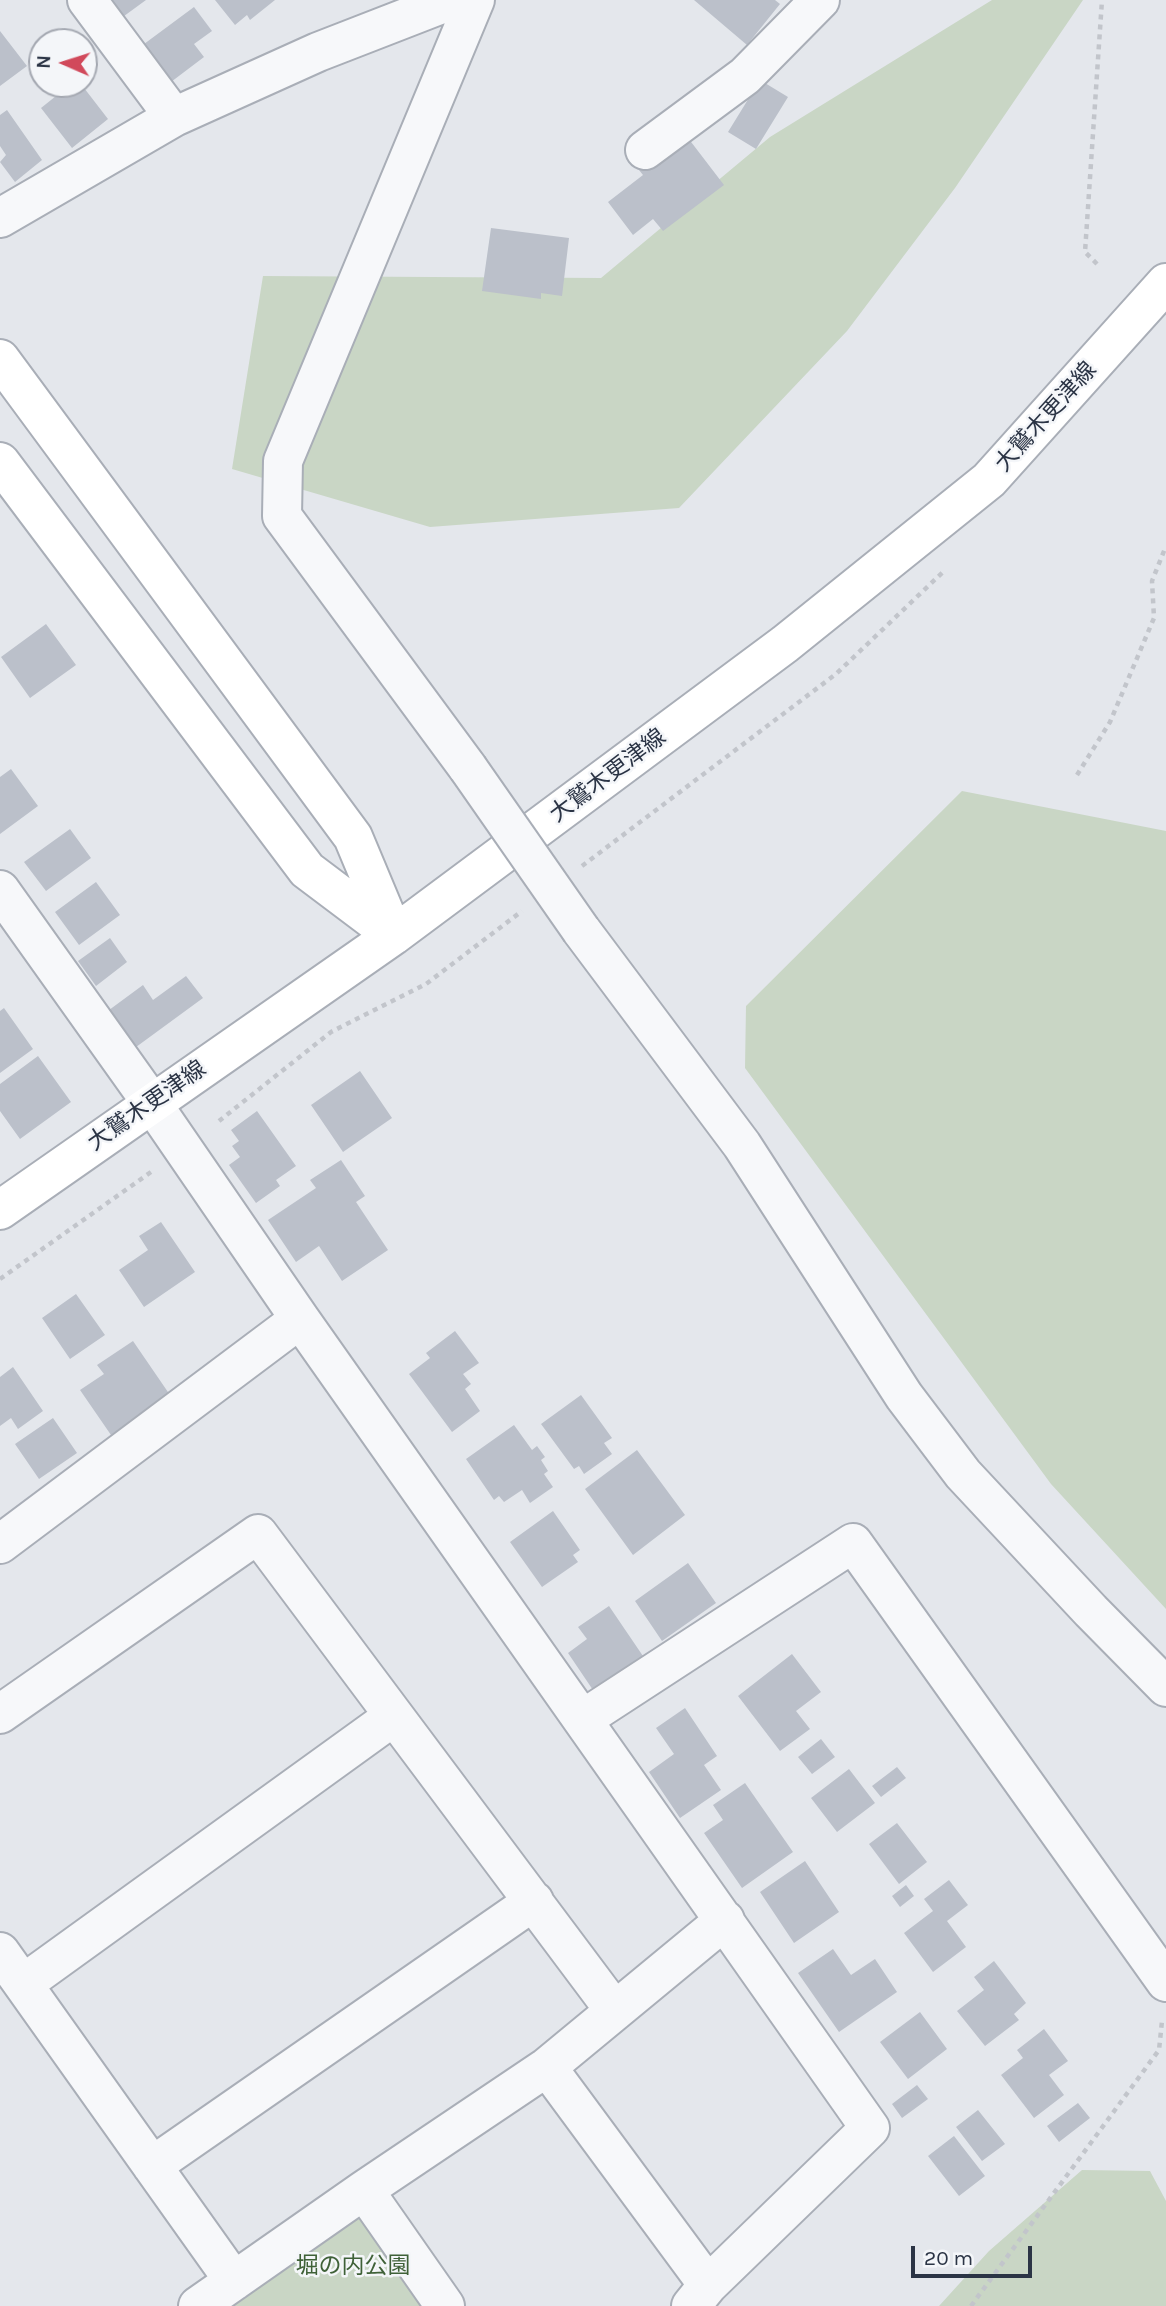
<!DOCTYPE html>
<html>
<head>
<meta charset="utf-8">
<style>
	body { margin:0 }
	#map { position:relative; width:1166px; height:2306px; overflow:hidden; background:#e4e7ec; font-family:Karla,sans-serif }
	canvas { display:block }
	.north { position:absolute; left:28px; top:28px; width:70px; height:70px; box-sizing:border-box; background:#f4f6f9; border:2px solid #a4a8b1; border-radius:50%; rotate:273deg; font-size:19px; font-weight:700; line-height:28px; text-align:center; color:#2b3445 }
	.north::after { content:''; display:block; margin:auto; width:24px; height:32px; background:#d1495b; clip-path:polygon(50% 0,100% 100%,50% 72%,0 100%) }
	.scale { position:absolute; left:911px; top:2246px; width:121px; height:32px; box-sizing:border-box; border:4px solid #2b3445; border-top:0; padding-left:9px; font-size:21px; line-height:24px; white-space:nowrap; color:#2b3445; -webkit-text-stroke:5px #f4f6f9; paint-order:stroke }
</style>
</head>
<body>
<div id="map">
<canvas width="1166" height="2306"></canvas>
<div class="north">N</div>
<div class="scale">20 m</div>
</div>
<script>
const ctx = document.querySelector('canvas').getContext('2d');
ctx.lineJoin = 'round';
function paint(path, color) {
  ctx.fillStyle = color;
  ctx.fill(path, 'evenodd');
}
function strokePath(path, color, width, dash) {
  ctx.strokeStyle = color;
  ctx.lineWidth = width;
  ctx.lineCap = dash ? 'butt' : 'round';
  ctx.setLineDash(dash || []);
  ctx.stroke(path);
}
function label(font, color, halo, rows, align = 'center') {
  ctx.font = font + ' Karla,"Noto Sans JP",sans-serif';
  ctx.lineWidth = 5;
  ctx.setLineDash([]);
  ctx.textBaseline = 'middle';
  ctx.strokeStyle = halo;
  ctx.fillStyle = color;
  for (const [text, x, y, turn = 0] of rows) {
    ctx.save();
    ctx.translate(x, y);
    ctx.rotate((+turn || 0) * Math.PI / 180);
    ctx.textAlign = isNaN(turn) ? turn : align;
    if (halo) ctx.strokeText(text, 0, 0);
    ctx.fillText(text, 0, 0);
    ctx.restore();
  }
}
const green = new Path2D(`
	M 992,0 L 1083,0 L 955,188 L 847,331 L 679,508 L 430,527 L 232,469 L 263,276 L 601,278 L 770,137 Z
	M 962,791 L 1166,831 L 1166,1609 L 1051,1484 L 745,1068 L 746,1006 Z
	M 1082,2170 L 1150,2171 L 1166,2201 L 1166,2306 L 939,2306 L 989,2251 Z
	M 349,2218 L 370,2221 L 428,2306 L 230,2306 Z`);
const building = new Path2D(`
	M 105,0 L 146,0 L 120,19 Z
	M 215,0 L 275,0 L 250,20 L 247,15 L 235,25 Z
	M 694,0 L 775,0 L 780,4 L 747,45 Z
	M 194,7 L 212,31 L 194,44 L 204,57 L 167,85 L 140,47 Z
	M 0,31 L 27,66 L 0,86 Z
	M 760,80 L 788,97 L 756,149 L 728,132 Z
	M 71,84 L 81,84 L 108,119 L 72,148 L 41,108 Z
	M 7,110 L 42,160 L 15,182 L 0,162 L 6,155 L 0,146 L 0,115 Z
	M 685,134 L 724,185 L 663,231 L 653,219 L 633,235 L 608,202 L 643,175 L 639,170 Z
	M 491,228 L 569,238 L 562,296 L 541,293 L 541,299 L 482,291 Z
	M 46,624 L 76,665 L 30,698 L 1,657 Z
	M 11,769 L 38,806 L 0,834 L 0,777 Z
	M 70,829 L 91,858 L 46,891 L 24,862 Z
	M 96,882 L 120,915 L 79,945 L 55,912 Z
	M 110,938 L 127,962 L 96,986 L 78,961 Z
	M 186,976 L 203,998 L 132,1050 L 105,1013 L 143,985 L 153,1000 Z
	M 4,1008 L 33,1049 L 0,1073 L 0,1011 Z
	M 38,1056 L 71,1102 L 20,1139 L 0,1111 L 0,1084 Z
	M 360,1071 L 392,1118 L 343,1152 L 311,1105 Z
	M 257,1111 L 296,1166 L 276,1180 L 280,1186 L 256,1203 L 229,1165 L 240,1157 L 232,1146 L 239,1141 L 231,1130 Z
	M 341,1160 L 365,1196 L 356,1202 L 388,1250 L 342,1281 L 319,1246 L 296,1262 L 268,1220 L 316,1188 L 310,1180 Z
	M 161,1222 L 195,1272 L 144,1307 L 119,1270 L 148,1250 L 139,1236 Z
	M 76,1294 L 105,1335 L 70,1359 L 42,1318 Z
	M 455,1331 L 479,1363 L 463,1374 L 471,1384 L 465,1389 L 480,1411 L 452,1432 L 409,1374 L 430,1358 L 426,1353 Z
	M 133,1341 L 170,1395 L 111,1435 L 80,1390 L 104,1374 L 97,1365 Z
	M 13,1367 L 43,1411 L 18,1429 L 11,1418 L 0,1426 L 0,1377 Z
	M 581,1395 L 612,1438 L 604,1443 L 612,1454 L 584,1474 L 579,1466 L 574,1469 L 541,1424 Z
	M 53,1418 L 77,1453 L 39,1479 L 15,1444 Z
	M 514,1425 L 532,1450 L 537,1446 L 545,1457 L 541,1460 L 548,1471 L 544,1474 L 553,1487 L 530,1503 L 522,1490 L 504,1502 L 499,1496 L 494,1500 L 466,1459 Z
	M 637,1450 L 685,1515 L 633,1555 L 585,1489 Z
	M 553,1511 L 580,1550 L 573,1555 L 578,1562 L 542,1587 L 510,1542 Z
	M 688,1563 L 716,1603 L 662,1641 L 635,1601 Z
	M 609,1606 L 645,1659 L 595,1693 L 568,1653 L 587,1639 L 578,1627 Z
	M 792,1654 L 821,1692 L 796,1711 L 810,1729 L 780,1751 L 738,1696 Z
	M 685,1708 L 717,1756 L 704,1765 L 721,1790 L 680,1818 L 649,1772 L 674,1754 L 656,1728 Z
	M 821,1739 L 835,1757 L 812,1774 L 798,1757 Z
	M 897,1767 L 906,1778 L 881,1797 L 872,1786 Z
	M 849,1769 L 875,1803 L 837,1832 L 811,1798 Z
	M 745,1783 L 793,1852 L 742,1888 L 704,1833 L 723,1820 L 713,1805 Z
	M 897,1823 L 927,1862 L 899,1884 L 869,1844 Z
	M 805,1861 L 839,1912 L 794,1943 L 760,1892 Z
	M 949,1880 L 968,1905 L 947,1921 L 966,1947 L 933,1972 L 904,1933 L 933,1911 L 924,1899 Z
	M 906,1885 L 914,1896 L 900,1907 L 892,1896 Z
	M 833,1949 L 851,1975 L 875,1959 L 897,1992 L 839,2032 L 798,1973 Z
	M 994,1961 L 1026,2003 L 1014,2014 L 1019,2020 L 985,2046 L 957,2011 L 984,1990 L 974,1977 Z
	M 920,2012 L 947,2049 L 908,2079 L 880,2042 Z
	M 1044,2029 L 1068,2061 L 1049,2075 L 1064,2095 L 1034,2118 L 1001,2075 L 1023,2058 L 1017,2050 Z
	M 917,2085 L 928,2099 L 902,2118 L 892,2104 Z
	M 1078,2103 L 1090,2118 L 1059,2142 L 1047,2126 Z
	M 978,2110 L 1005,2144 L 982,2161 L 956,2127 Z
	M 954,2136 L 985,2176 L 959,2196 L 928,2156 Z`);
const path = new Path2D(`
	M 1097,264 L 1085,252 L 1102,0
	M 1077,775 L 1110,722 L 1154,618 L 1152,581 L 1166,546
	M 582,866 L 836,674 L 944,571
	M 219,1121 L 331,1032 L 426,984 L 522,911
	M 0,1279 L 151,1172
	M 971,2306 L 1159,2050 L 1162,2021`);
const street = new Path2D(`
	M 87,0 L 174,117
	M 645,150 L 745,76 L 820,0
	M 0,218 L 174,117 L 318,52 L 452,0
	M 468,768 L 282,516 L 283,461 L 475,0
	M 0,890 L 151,1102 L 300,1319 L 870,2128 L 708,2285 L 691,2306
	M 581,930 L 742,1145 L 904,1396 L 963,1474 L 1091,1611 L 1166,1687
	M 0,1544 L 300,1319
	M 0,1714 L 258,1534 L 615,2011
	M 583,1719 L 853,1543 L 1166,1982
	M 0,1952 L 234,2281
	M 23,1984 L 394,1716
	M 547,2067 L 708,2285
	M 152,2166 L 534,1901
	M 364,2190 L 445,2306
	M 198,2306 L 364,2190 L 547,2067 L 725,1920`);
const secondary = new Path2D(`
	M 0,359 L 353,837 L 394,935
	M 0,462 L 307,870 L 392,934
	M 0,1210 L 394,935 L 785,644 L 989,480 L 1166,283`);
const streetBridge = new Path2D(`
	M 468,768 L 581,930`);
const streetNames = [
	["大鷲木更津線",1046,417,-48],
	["大鷲木更津線",608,776,-37],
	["大鷲木更津線",147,1106,-35]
];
const parkNames = [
	["堀の内公園",353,2266]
];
paint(green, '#c9d6c5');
paint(building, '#bbc0ca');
strokePath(street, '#a9aeb7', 42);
strokePath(secondary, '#a9aeb7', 42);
strokePath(path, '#c2c5cb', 4.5, [5, 5]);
strokePath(street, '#f7f8fa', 38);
strokePath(secondary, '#fff', 38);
strokePath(streetBridge, '#a9aeb7', 42, []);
strokePath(streetBridge, '#f7f8fa', 38);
label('23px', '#2b3445', '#f4f6f9', streetNames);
label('23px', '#3f6138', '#f4f6f9', parkNames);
</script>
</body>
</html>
